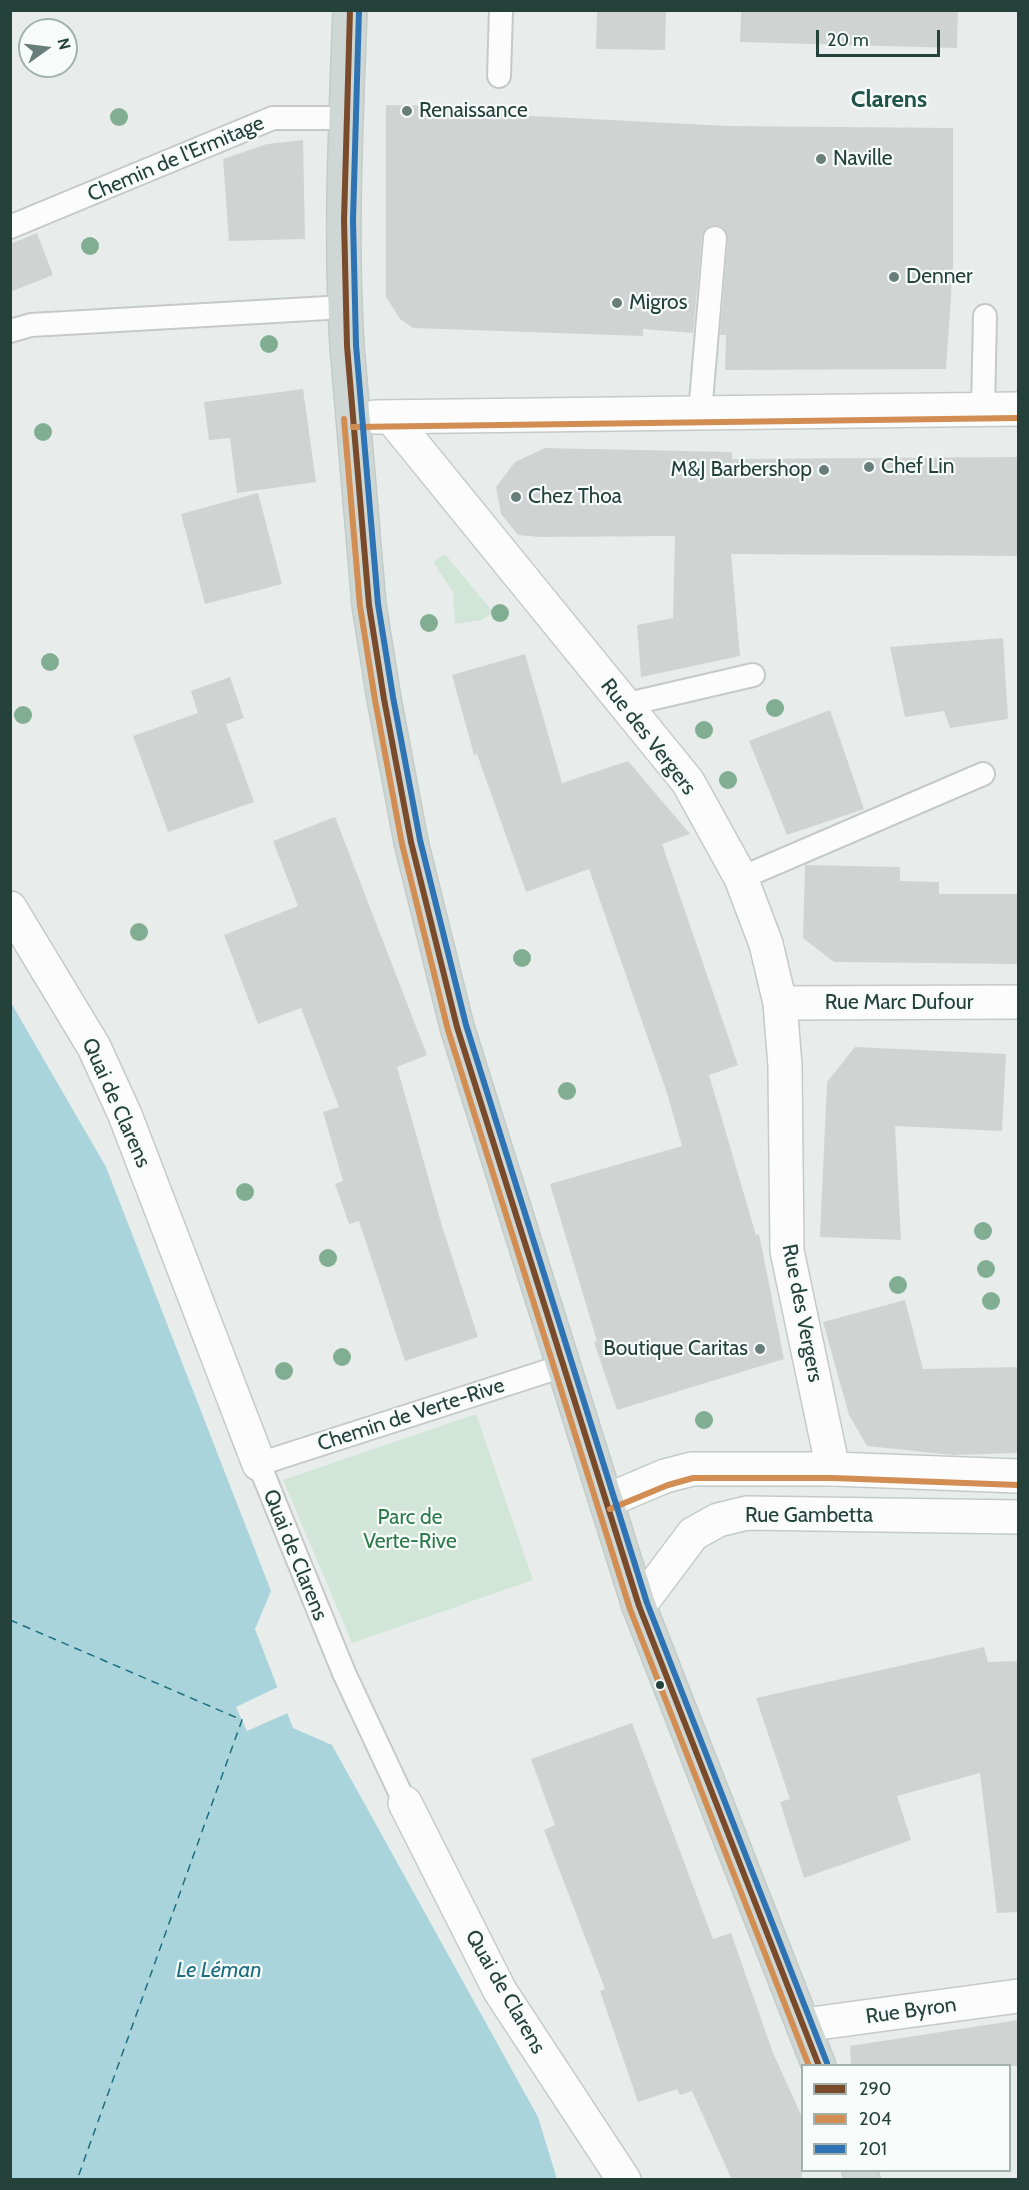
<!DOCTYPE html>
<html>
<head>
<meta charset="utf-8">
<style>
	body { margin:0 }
	#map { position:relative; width:1029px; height:2190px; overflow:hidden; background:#e8edeb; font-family:Cabin,sans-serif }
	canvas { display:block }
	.frame { position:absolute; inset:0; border:12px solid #24423a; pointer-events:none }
	.legend { position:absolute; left:801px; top:2064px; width:210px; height:108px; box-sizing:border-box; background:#f7fbf9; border:2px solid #a3b1ad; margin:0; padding:8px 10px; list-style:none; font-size:18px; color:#24423a }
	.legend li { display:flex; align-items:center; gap:12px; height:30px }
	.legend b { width:30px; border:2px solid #a3b1ad }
	.north { position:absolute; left:18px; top:18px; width:60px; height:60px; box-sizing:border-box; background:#f7fbf9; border:2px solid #a3b1ad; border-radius:50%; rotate:76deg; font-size:16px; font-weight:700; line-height:24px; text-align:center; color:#24423a }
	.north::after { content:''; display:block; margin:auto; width:21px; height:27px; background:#697e78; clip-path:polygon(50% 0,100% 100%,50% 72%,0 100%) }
	.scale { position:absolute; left:816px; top:30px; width:124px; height:27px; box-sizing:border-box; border:3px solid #24423a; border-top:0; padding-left:8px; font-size:18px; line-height:21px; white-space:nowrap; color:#24423a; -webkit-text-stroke:4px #f7fbf9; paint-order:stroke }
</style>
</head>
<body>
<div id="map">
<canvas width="1029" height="2190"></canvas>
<div class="frame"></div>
<ul class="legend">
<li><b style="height:8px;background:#7a4b2a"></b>290</li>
<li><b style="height:8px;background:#d28d53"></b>204</li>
<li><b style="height:8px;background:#2e73b3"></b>201</li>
</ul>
<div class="north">N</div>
<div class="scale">20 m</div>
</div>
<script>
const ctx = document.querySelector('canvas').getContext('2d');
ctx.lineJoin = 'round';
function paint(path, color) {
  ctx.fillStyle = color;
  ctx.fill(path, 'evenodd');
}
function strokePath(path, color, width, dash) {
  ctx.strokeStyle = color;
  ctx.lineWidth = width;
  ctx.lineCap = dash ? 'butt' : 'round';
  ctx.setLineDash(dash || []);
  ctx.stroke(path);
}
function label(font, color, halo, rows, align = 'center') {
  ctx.font = font + ' Cabin,sans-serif';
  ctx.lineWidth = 4.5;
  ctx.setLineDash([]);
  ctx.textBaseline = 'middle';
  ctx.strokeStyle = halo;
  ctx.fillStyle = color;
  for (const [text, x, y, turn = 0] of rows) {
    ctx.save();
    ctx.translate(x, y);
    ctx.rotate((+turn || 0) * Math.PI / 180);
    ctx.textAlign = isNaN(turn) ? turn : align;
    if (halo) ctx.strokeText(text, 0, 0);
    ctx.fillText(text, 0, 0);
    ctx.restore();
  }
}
const green = new Path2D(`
	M 445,554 L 493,612 L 482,620 L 455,624 L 453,592 L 433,562 Z
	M 476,1414 L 533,1580 L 352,1643 L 283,1480 Z`);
const water = new Path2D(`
	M 10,1001 L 106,1167 L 271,1591 L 255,1629 L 293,1728 L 332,1745 L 538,2117 L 557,2179 L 11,2179 Z`);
const pier = new Path2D(`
	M 280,1686 L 290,1712 L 247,1731 L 236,1707 Z`);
const ferry = new Path2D(`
	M 10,1620 L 242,1720 L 77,2180`);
const building = new Path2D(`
	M 597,10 L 666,10 L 665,50 L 596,49 Z
	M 741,10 L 958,10 L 957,48 L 740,42 Z
	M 386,105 L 473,106 L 473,113 L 728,126 L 953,128 L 953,266 L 946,369 L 725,370 L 726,335 L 720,335 L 728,239 L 723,227 L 717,225 L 709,226 L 702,236 L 693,333 L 643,329 L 643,336 L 413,328 L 400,319 L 386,297 Z
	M 303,140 L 305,239 L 229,241 L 223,159 L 267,144 Z
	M 37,233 L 53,275 L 10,292 L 10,244 Z
	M 303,389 L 316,482 L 237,493 L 230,438 L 209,440 L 204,402 Z
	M 545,448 L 732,452 L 732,459 L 1018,457 L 1018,556 L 731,554 L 740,656 L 641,677 L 637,625 L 673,618 L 675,536 L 540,537 L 518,535 L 501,514 L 496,487 L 515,462 Z
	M 258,493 L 282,584 L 205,604 L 181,514 Z
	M 1003,638 L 1008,719 L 950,728 L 944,711 L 905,717 L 890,647 Z
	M 525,654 L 562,783 L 628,761 L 690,834 L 662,844 L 738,1065 L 709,1075 L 756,1235 L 759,1234 L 784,1359 L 617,1410 L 594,1342 L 597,1341 L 550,1184 L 682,1146 L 667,1093 L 589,869 L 526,892 L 477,754 L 474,755 L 452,675 Z
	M 230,677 L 244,718 L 226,724 L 254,802 L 168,832 L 133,736 L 198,713 L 191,691 Z
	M 830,710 L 864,809 L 787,835 L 749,741 Z
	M 335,817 L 427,1055 L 397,1067 L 442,1226 L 478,1337 L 405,1361 L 359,1221 L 349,1224 L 335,1184 L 343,1181 L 323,1112 L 339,1107 L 301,1008 L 258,1024 L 224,935 L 298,906 L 273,841 Z
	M 805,865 L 900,867 L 900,881 L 939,882 L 939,894 L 1018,894 L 1018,964 L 834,962 L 803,938 Z
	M 855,1047 L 1006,1054 L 1002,1131 L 895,1126 L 901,1240 L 820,1237 L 827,1082 Z
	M 905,1300 L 923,1369 L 1018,1367 L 1018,1453 L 953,1455 L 867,1446 L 849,1415 L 823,1322 Z
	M 984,1647 L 988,1662 L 1018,1661 L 1018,1912 L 997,1913 L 980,1773 L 897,1796 L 911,1840 L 804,1878 L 780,1802 L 790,1799 L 756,1698 Z
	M 632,1723 L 713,1939 L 731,1933 L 773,2053 L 802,2117 L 802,2180 L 732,2180 L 692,2091 L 680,2095 L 677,2089 L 638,2102 L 600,1991 L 605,1989 L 544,1830 L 555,1825 L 531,1759 Z
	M 1018,2020 L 1018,2066 L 851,2066 L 850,2046 Z`);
const lane = new Path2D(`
	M 499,76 L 501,10
	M 10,227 L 273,118 L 346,118
	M 10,331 L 31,325 L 345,307
	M 983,410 L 985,316
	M 700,413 L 715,238
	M 624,705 L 753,675
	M 741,878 L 983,774
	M 405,1803 L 344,1673 L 259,1464 L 563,1366`);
const street = new Path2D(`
	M 375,417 L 1018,409
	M 391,417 L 688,782 L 741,878 L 766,944 L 780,1003 L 785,1066 L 787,1251 L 833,1469
	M 10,908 L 94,1047 L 125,1115 L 259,1464
	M 780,1003 L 1018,1002
	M 405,1803 L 500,1991 L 624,2180
	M 804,2025 L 1018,1996`);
const secondary = new Path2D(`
	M 606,1501 L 665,1476 L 692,1469 L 833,1469 L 1018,1476
	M 639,1606 L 693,1534 L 718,1520 L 747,1513 L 1018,1517`);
const primary = new Path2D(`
	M 350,10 C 346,122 340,234 347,346 L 369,605 L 384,699 L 411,842 L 457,1027 L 639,1606 L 819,2066
	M 859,2170 L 863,2180`);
const bus1 = new Path2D(`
	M 350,10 L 344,220 L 347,346 L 369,605 L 384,699 L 411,842 L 457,1027 L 639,1606 L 819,2066`);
const bus2 = new Path2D(`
	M 344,419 L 360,606 L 375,700 L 402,844 L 448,1030 L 630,1609 L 809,2066
	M 353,427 L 1018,418
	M 610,1509 L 668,1485 L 693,1478 L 833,1478 L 1018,1485`);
const bus3 = new Path2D(`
	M 359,10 L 353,220 L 356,345 L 378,604 L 393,697 L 420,840 L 466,1025 L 647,1603 L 827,2063`);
const trees = [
	[119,117],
	[90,246],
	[269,344],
	[43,432],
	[500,613],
	[429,623],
	[50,662],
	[775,708],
	[23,715],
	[704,730],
	[728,780],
	[139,932],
	[522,958],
	[567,1091],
	[245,1192],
	[983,1231],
	[328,1258],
	[986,1269],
	[898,1285],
	[991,1301],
	[342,1357],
	[284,1371],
	[704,1420]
];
const markers = [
	[407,111,6,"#697e78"],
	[821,159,6,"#697e78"],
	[894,277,6,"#697e78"],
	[617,303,6,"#697e78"],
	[869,467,6,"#697e78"],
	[824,470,6,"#697e78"],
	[516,497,6,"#697e78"],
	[760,1349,6,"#697e78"],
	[660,1685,5,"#24423a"]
];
const poiNames = [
	["Renaissance",419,111],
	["Naville",833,159],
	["Denner",906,277],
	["Migros",629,303],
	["Chef Lin",881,467],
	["M&J Barbershop",812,470,"right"],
	["Chez Thoa",528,497],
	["Boutique Caritas",748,1349,"right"]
];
const streetNames = [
	["Chemin de l'Ermitage",176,159,-23],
	["Rue des Vergers",648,737,52],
	["Rue Marc Dufour",899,1003],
	["Quai de Clarens",116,1103,66],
	["Rue des Vergers",802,1313,79],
	["Chemin de Verte-Rive",411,1415,-18],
	["Rue Gambetta",809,1516],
	["Quai de Clarens",295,1555,68],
	["Quai de Clarens",505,1992,60],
	["Rue Byron",911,2011,-8]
];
const parkNames = [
	["Parc de",410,1518],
	["Verte-Rive",410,1542]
];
const waterNames = [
	["Le Léman",219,1971]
];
const quarterNames = [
	["Clarens",889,100]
];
paint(green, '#d1e6d8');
paint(water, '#a9d4db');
paint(pier, '#e8edeb');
strokePath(ferry, '#1c6f80', 1.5, [8, 6]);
paint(building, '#cfd4d2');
strokePath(lane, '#c5cac8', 26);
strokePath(street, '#c5cac8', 36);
strokePath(secondary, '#c3cbc8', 36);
strokePath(primary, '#c3ccc9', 36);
strokePath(lane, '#fcfcfc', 22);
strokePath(street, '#fcfcfc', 33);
strokePath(secondary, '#fcfcfc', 33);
strokePath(primary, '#cfd7d5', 33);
strokePath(bus1, '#7a4b2a', 6);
strokePath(bus2, '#d28d53', 6);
strokePath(bus3, '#2e73b3', 6);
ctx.fillStyle = '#81ae93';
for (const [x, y] of trees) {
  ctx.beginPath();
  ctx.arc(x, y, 9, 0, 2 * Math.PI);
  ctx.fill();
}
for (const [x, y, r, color] of markers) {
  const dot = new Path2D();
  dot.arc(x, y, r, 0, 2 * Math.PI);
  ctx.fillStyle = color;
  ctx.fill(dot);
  strokePath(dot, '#f7fbf9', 2);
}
label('21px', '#24423a', '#f7fbf9', poiNames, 'left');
label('21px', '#24423a', '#f7fbf9', streetNames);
label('21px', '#2d7a4b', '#f7fbf9', parkNames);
label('italic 22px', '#1c6f80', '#f7fbf9', waterNames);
label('bold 24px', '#1f5548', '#f7fbf9', quarterNames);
</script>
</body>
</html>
